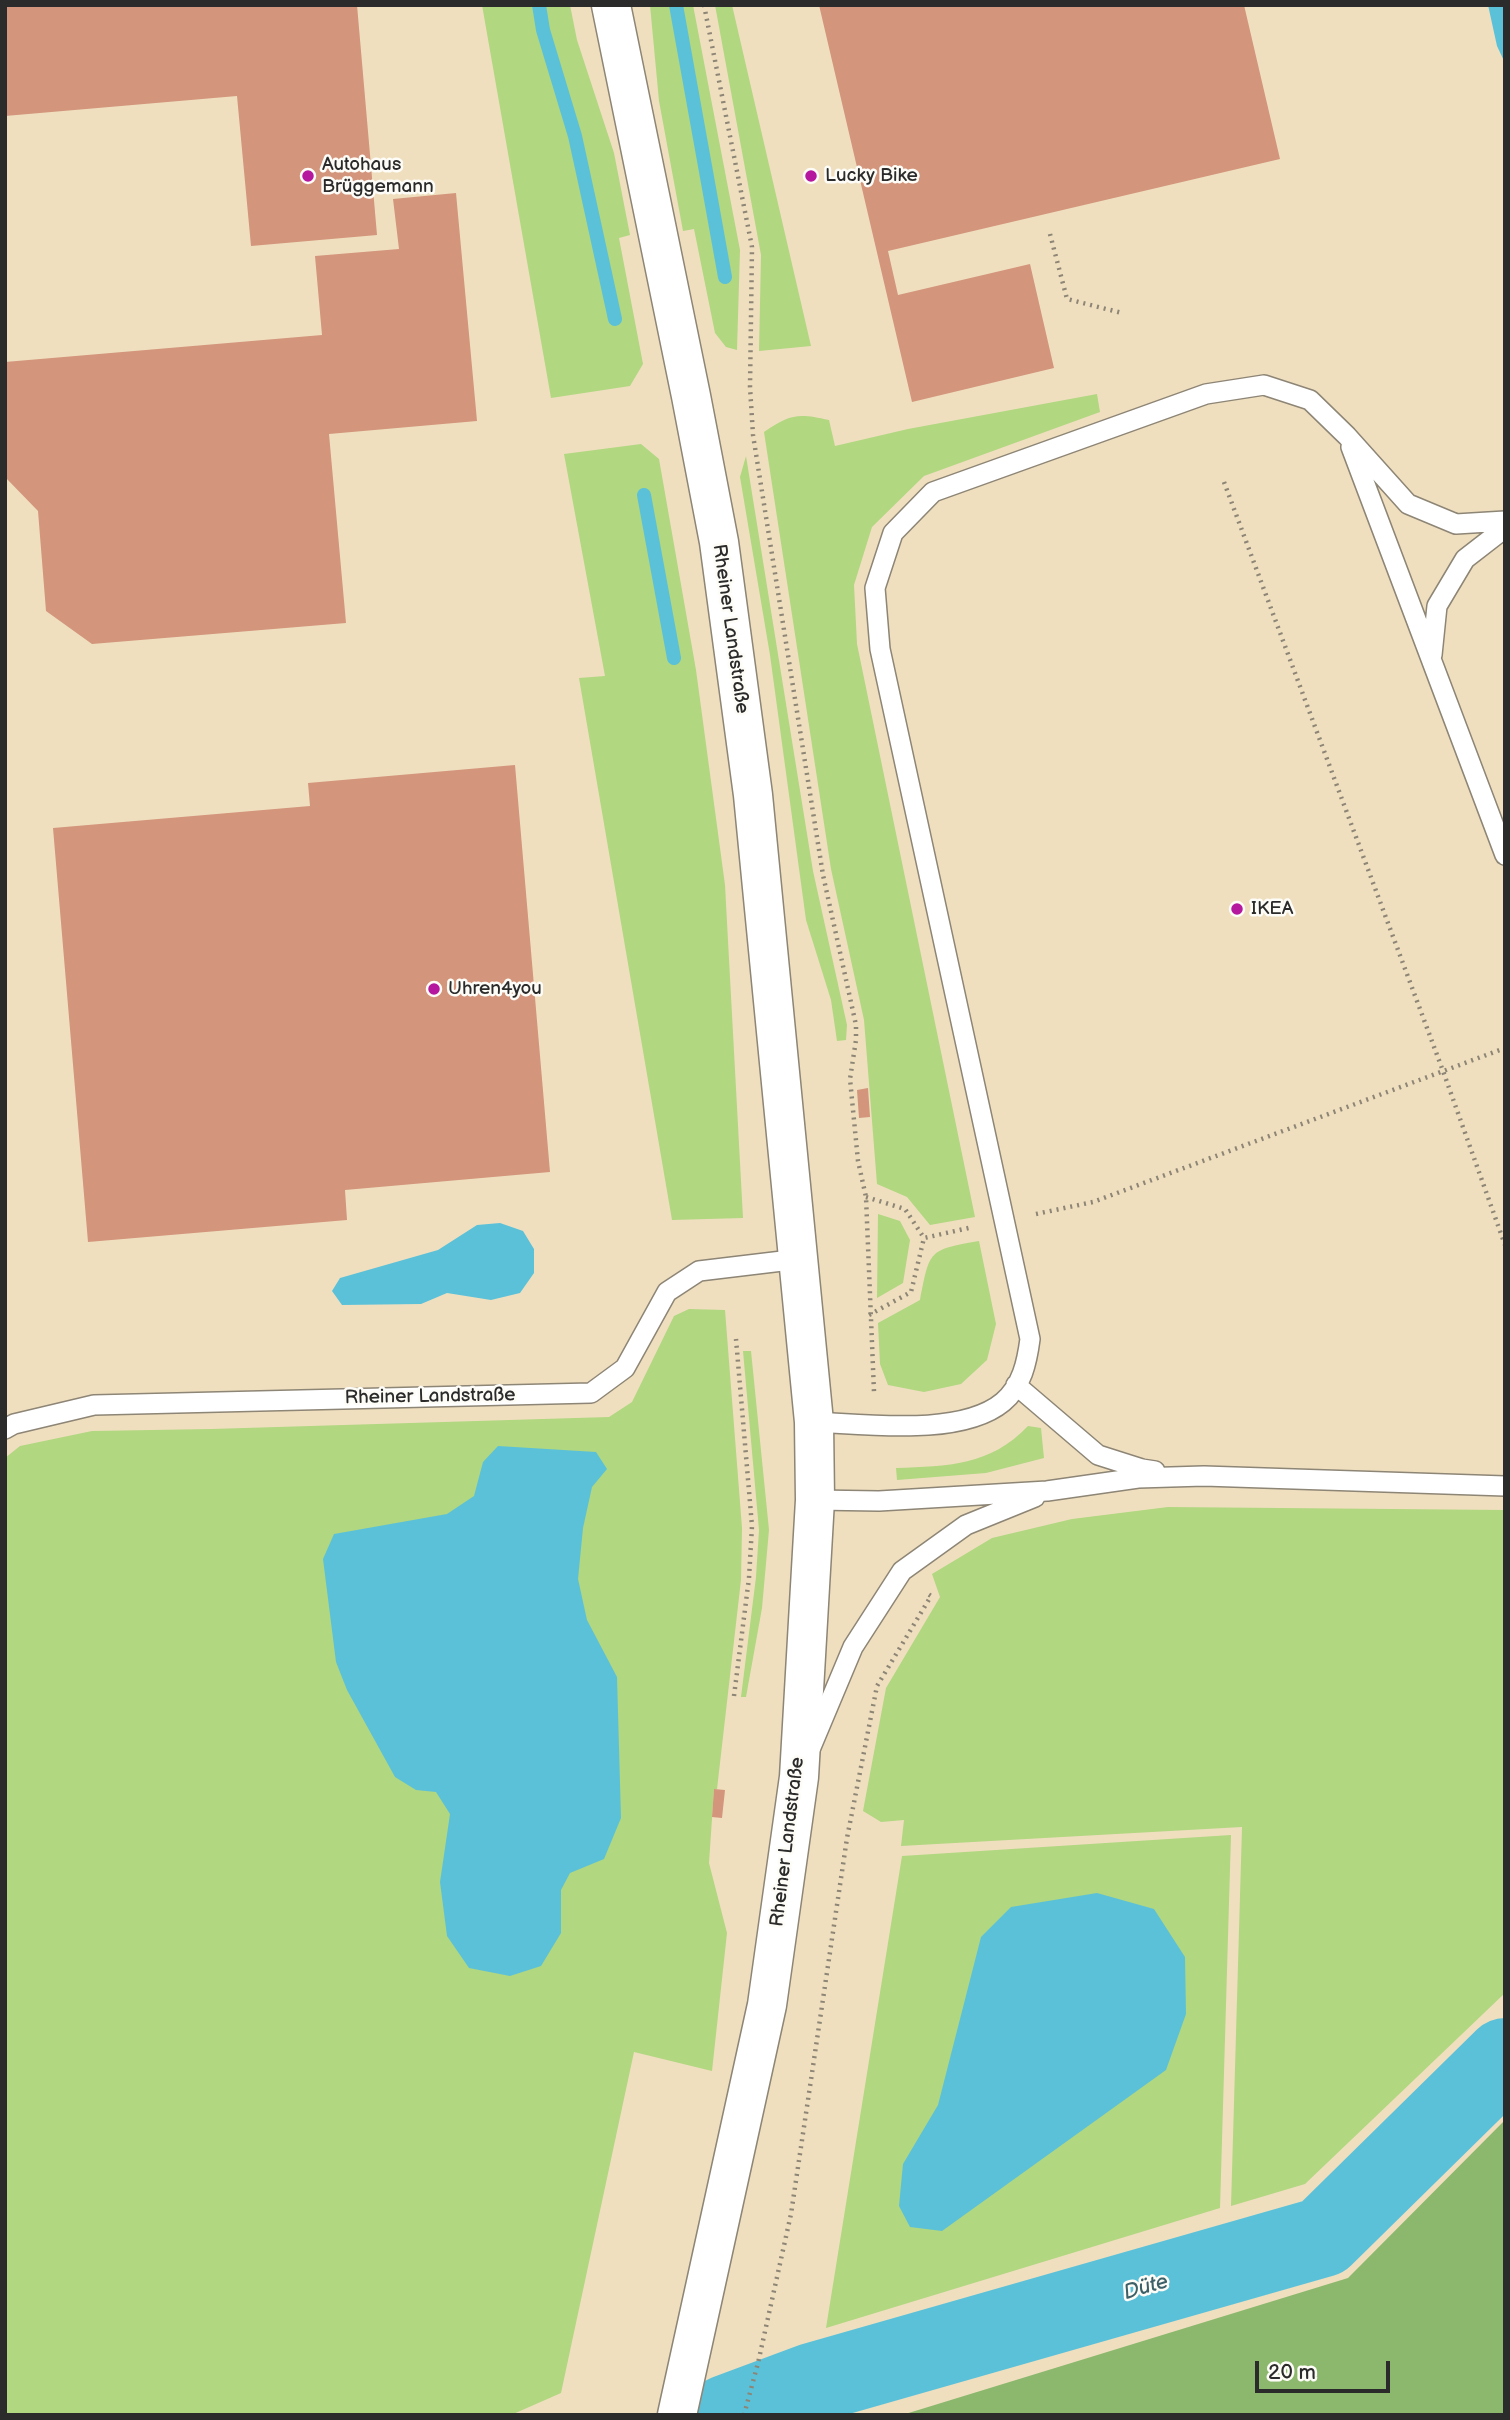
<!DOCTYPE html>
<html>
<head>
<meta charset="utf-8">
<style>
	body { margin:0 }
	#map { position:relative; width:1510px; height:2420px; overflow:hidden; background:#efdfbf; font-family:"Balsamiq Sans",sans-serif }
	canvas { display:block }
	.frame { position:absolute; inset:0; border:7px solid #2b2b2b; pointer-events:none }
	.scale { position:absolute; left:1255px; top:2361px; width:135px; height:32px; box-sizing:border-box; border:4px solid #2b2b2b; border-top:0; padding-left:9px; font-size:21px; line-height:24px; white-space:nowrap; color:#2b2b2b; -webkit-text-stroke:5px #fdfcf7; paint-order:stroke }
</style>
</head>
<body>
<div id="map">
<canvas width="1510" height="2420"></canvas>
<div class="frame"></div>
<div class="scale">20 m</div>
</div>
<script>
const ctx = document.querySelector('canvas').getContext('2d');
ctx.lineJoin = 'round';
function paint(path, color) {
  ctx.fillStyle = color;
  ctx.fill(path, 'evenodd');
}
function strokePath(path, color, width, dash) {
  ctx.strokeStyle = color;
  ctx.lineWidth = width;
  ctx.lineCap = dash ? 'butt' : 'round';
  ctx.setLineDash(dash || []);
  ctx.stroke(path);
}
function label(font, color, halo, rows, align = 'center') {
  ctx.font = font + ' "Balsamiq Sans",sans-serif';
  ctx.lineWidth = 5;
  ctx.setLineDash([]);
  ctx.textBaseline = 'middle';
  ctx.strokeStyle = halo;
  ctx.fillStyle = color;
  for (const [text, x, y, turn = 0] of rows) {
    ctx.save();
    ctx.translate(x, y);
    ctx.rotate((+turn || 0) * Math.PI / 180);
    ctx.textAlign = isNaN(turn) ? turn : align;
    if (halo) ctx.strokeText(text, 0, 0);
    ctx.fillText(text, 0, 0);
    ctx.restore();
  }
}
const green = new Path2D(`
	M 482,5 L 570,5 L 577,40 L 614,153 L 630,235 L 619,238 L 643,364 L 630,386 L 551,398 Z
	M 650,5 L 693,5 L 740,250 L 737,350 L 726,347 L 715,333 L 694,229 L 683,231 L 659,101 Z
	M 715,5 L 732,5 L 811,346 L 759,351 L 761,255 Z
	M 1097,394 L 1100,412 L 924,476 L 872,527 L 854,585 L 857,644 L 975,1217 L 930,1225 L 907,1197 L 877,1184 L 864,1020 L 831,869 L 764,432 C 790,414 798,413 829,420 L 835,446 L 908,429 Z
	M 641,444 L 659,459 L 696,670 L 725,885 L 743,1218 L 672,1220 L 579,678 L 605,676 L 564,454 Z
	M 746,456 L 813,871 L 847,1025 L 846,1040 L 837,1041 L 831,1000 L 806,920 L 770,655 L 740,477 Z
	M 878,1214 L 900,1221 L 910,1240 L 903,1283 L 877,1298 Z
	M 979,1241 L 996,1324 L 987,1360 L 961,1384 L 924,1392 L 888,1385 L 880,1364 L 878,1323 L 920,1300 C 930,1250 928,1250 979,1241 Z
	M 689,1309 L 725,1310 L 742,1528 L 741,1580 L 717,1789 L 714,1789 L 709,1863 L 727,1933 L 712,2071 L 634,2052 L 561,2393 L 511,2415 L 5,2415 L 5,1458 L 20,1446 L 92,1431 L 211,1429 L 609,1417 L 632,1402 L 674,1316 Z
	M 743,1351 L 751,1351 L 769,1530 L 762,1608 L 746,1697 L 741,1697 L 756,1577 L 759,1530 Z
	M 1028,1426 L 1041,1428 L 1044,1458 L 986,1473 L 897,1480 L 896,1468 C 948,1466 990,1466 1028,1426 Z
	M 1168,1507 L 1505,1510 L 1505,1993 L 1305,2184 L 1231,2206 L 1242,1827 L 901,1846 L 904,1820 L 881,1822 L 863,1811 L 886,1688 L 940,1597 L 932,1574 L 992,1538 L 1072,1519 Z
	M 1231,1835 L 1220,2208 L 826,2328 L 902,1856 Z`);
const forest = new Path2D(`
	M 1505,2120 L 1505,2415 L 902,2415 L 1348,2278 Z`);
const water = new Path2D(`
	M 1488,5 L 1505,5 L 1505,63 L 1497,46 Z
	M 500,1223 L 523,1231 L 534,1249 L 534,1273 L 520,1293 L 491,1300 L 447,1293 L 421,1304 L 342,1305 L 332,1291 L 340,1278 L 438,1250 L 477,1225 Z
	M 498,1446 L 596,1452 L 607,1469 L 592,1487 L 583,1528 L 578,1579 L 587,1620 L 617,1677 L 621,1818 L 604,1859 L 570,1873 L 561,1890 L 561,1933 L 541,1966 L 510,1976 L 469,1968 L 447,1936 L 440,1882 L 450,1814 L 436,1792 L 416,1790 L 395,1777 L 347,1690 L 336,1662 L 323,1559 L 334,1534 L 447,1514 L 474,1496 L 483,1462 Z
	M 1097,1893 L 1154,1909 L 1185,1957 L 1186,2014 L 1166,2070 L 942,2231 L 910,2227 L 899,2206 L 903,2164 L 938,2105 L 981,1937 L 1011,1907 Z`);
const stream = new Path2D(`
	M 539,5 L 543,30 L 575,136 L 615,319
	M 676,5 L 725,277
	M 644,495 L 674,658`);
const river = new Path2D(`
	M 726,2415 L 812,2383 L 1323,2237 L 1505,2058`);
const building = new Path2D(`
	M 5,5 L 357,5 L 377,235 L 251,246 L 237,96 L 5,116 Z
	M 819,5 L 1244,5 L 1280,159 L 888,251 L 898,295 L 1030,264 L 1054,368 L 912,402 Z
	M 456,193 L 477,421 L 329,434 L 346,623 L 92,644 L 46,611 L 38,511 L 5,477 L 5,362 L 322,335 L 315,256 L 399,249 L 393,199 Z
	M 515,765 L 550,1172 L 345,1190 L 347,1220 L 88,1242 L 53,828 L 310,806 L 308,783 Z
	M 868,1088 L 870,1117 L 859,1118 L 857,1090 Z
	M 714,1789 L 725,1790 L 722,1818 L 712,1817 Z`);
const path = new Path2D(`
	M 704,5 L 752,247 L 750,387 L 753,435 L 823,875 L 856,1025 L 856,1040 L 850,1079 L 858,1161 L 866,1197 L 874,1392
	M 1050,234 L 1067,299 L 1122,313
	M 1224,482 L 1443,1071 L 1505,1245
	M 866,1197 L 905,1209 L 924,1238
	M 1036,1214 L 1093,1202 L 1505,1048
	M 869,1315 L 911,1292 L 924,1238 L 973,1227
	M 734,1696 L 749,1578 L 752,1526 L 736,1339
	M 744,2415 L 758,2363 L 791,2214 L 847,1838 L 877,1686 L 931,1596 L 928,1594`);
const service = new Path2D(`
	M 1351,447 L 1505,855
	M 1432,655 L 1437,606 L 1465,559 L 1505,528
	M 1016,1385 L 1098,1455 L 1142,1469 L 1155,1471
	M 814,1422 C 865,1424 961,1437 1003,1402 C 1022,1386 1027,1362 1030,1339 L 880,649 L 875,588 L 893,533 L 933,492 L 1206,394 L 1264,385 L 1310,400 L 1347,436 L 1408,504 L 1456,524 L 1505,521
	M 5,1429 L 14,1424 L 94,1405 L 591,1393 L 625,1368 L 667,1292 L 699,1271 L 799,1259
	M 815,1500 L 879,1501 L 1047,1491 L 1138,1478 L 1204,1476 L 1505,1486
	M 811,1747 L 853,1647 L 902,1571 L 966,1525 L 1035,1497`);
const tertiary = new Path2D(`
	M 611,5 L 691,396 L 719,542 L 753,795 L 814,1422 L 815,1500 L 799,1777 L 767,2005 L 677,2415`);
const markers = [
	[308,176,7,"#b5179e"],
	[811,176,7,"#b5179e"],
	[1237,909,7,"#b5179e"],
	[434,989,7,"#b5179e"]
];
const poiNames = [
	["Autohaus",322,165],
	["Brüggemann",322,187],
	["Lucky Bike",825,176],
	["IKEA",1251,909],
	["Uhren4you",448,989]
];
const streetNames = [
	["Rheiner Landstraße",730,629,82],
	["Rheiner Landstraße",430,1397,-1],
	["Rheiner Landstraße",788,1842,-83]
];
const waterNames = [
	["Düte",1146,2288,-16]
];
paint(green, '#b1d780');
paint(forest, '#8cb86e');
paint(water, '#5bc1d9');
strokePath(stream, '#5bc1d9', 14);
strokePath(river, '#5bc1d9', 80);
paint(building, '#d3957b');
strokePath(service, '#8d8575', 22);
strokePath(tertiary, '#8d8575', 41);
strokePath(path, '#8d8575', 4.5, [2, 5]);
strokePath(service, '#fff', 19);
strokePath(tertiary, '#fff', 38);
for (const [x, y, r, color] of markers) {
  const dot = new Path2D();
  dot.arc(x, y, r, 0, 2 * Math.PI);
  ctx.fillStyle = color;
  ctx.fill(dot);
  strokePath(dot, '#fdfcf7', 2.5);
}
label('19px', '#2b2b2b', '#fdfcf7', poiNames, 'left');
label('19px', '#2b2b2b', '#fdfcf7', streetNames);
label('italic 21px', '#3c6068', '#fdfcf7', waterNames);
</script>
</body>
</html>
